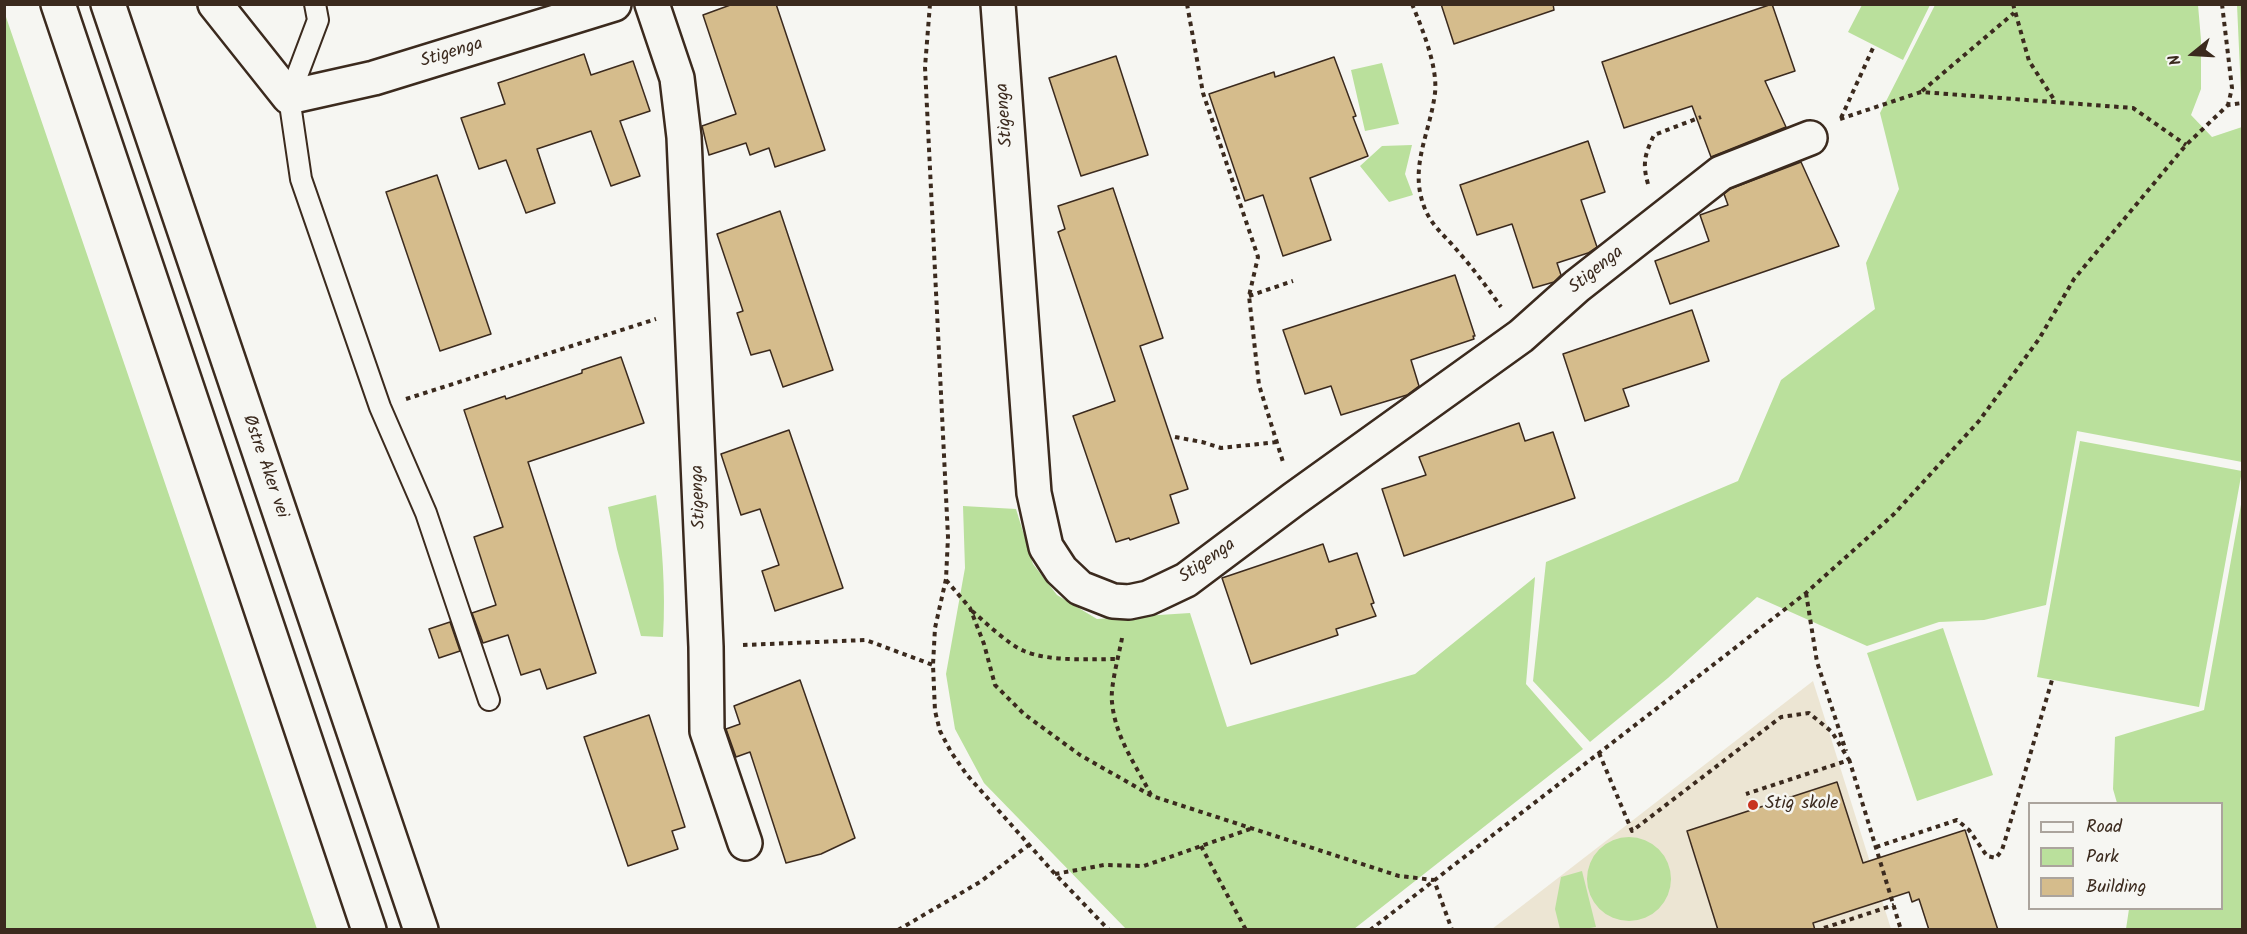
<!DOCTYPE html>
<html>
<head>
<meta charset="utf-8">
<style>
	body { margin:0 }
	#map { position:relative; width:2247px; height:934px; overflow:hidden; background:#f6f6f2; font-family:Kalam,sans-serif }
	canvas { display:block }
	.frame { position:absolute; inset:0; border:6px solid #3b2a1e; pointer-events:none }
	.legend { position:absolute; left:2028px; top:802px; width:195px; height:108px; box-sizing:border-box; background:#f6f6f2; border:2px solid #aba49d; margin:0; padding:8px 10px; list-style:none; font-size:18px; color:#3b2a1e }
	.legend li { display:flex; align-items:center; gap:12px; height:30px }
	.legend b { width:30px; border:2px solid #aba49d }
	.north { position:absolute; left:2163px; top:24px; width:60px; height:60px; -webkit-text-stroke:4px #f6f6f2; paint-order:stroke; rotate:252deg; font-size:16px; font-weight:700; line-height:24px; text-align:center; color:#3b2a1e }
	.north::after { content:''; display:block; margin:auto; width:21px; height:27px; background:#3b2a1e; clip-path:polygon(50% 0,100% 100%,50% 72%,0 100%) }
</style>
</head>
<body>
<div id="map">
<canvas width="2247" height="934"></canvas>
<div class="frame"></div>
<ul class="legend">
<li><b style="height:8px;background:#f6f6f2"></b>Road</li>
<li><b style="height:16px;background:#bae09c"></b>Park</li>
<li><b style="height:16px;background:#d5bc8c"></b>Building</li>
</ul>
<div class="north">N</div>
</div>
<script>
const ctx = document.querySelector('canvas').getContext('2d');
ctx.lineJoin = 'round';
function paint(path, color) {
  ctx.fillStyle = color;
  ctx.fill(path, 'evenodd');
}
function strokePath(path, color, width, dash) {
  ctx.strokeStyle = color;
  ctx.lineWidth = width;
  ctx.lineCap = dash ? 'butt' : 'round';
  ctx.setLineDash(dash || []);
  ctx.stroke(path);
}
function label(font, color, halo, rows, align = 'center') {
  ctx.font = font + ' Kalam,sans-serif';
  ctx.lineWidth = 5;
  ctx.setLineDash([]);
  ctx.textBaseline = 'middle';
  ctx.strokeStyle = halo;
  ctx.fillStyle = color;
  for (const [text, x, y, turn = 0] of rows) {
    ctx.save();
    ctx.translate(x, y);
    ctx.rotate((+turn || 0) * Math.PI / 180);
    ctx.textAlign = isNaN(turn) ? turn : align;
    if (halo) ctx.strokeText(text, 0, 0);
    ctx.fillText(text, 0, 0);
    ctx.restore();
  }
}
const built = new Path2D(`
	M 1813,681 L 1891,929 L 1492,929 Z`);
const green = new Path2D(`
	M 1862,5 L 1930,5 L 1903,60 L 1848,32 Z
	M 1935,5 L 2198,5 L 2201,40 L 2201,89 L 2191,115 L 2212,137 L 2242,127 L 2242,462 L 2077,431 L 2046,605 L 1984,620 L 1939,622 L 1867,646 L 1757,597 L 1668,678 L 1590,742 L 1533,681 L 1546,562 L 1738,481 L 1781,380 L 1875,309 L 1866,263 L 1899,189 L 1880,113 Z
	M 2237,5 L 2242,5 L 2242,92 L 2241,92 Z
	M 4,14 L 5,14 L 317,929 L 5,929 Z
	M 1382,63 L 1399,124 L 1365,131 L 1351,70 Z
	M 1412,145 L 1405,174 L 1413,195 L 1389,202 L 1360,166 L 1382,146 Z
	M 2080,441 L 2242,471 L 2199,707 L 2037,677 Z
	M 656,495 C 662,542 666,590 663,637 L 641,636 L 617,549 L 608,507 Z
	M 2242,499 L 2242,929 L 2126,929 L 2129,909 L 2222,908 L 2222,804 L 2117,803 L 2113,789 L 2115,737 L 2204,710 Z
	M 963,506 L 1016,509 L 1033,564 L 1057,595 L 1097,619 L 1190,613 L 1227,727 L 1415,674 L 1535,577 L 1526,684 L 1583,749 L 1354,929 L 1126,929 L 984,783 L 955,729 L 946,674 L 965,568 Z
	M 1943,628 L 1993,775 L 1917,801 L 1867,653 Z
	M1587 879a42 42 0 1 1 84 0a42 42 0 1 1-84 0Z
	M 1582,871 L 1596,927 L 1584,929 L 1560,929 L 1555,909 L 1561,877 Z`);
const building = new Path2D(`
	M 733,4 L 776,4 L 825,150 L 775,167 L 769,148 L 750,155 L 746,143 L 709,155 L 702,126 L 736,114 L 703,15 Z
	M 1441,4 L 1553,4 L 1554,10 L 1454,44 Z
	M 1772,4 L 1795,71 L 1765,81 L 1786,127 L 1711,157 L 1692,106 L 1624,128 L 1602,62 Z
	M 584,54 L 591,75 L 633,61 L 650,111 L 620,121 L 640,176 L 611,186 L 591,131 L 537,149 L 555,203 L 526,213 L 506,160 L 479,169 L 461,118 L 505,104 L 498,83 Z
	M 1116,56 L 1148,155 L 1081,176 L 1049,78 Z
	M 1334,57 L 1356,116 L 1353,117 L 1368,156 L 1310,178 L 1331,240 L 1283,256 L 1263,195 L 1245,201 L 1209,94 L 1274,72 L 1275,77 Z
	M 1588,141 L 1605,192 L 1581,200 L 1597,247 L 1588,253 L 1557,263 L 1561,275 L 1554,282 L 1533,288 L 1512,224 L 1477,235 L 1460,185 Z
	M 1801,162 L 1839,246 L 1670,304 L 1655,261 L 1709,241 L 1700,215 L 1728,205 L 1724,194 L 1730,189 Z
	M 437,175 L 491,334 L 440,351 L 386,192 Z
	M 1113,188 L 1163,338 L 1140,346 L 1188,489 L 1170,495 L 1179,523 L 1130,540 L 1129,538 L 1116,542 L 1073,416 L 1115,401 L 1058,232 L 1065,229 L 1058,206 Z
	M 780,211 L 833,370 L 783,387 L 770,350 L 751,355 L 737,313 L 743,311 L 717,234 Z
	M 1455,275 L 1475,336 L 1473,336 L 1474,339 L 1411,360 L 1419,386 L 1407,395 L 1341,415 L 1331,386 L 1305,394 L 1283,330 Z
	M 1692,310 L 1709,361 L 1623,389 L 1629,406 L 1585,421 L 1563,354 Z
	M 621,357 L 644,423 L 528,462 L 596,673 L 547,689 L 540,669 L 521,675 L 508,635 L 483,643 L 472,613 L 496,605 L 474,537 L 503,527 L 464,410 L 505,396 L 506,399 L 582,373 L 582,370 Z
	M 1519,423 L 1525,441 L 1553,432 L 1575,498 L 1404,556 L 1382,489 L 1426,475 L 1419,457 Z
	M 789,430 L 843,588 L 775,611 L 762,571 L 779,565 L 760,509 L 741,515 L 721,454 Z
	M 1323,544 L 1329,562 L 1357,553 L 1374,603 L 1371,604 L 1376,616 L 1336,629 L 1338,635 L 1251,664 L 1222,578 Z
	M 450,622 L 460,651 L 439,658 L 429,629 Z
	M 800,680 L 855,838 L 821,854 L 786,863 L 750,752 L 736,757 L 726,729 L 740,724 L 734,706 Z
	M 649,715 L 685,827 L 672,831 L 678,849 L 628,866 L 584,737 Z
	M 1837,782 L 1863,863 L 1965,830 L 1998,930 L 1929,930 L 1919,899 L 1912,902 L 1909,892 L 1813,923 L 1815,930 L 1718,930 L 1687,831 Z`);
const path = new Path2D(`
	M 930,4 L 925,67 L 948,537 L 946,579 L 935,628 L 933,665 L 935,711 L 940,731 L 951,752 L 967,775 L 1055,874 L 1109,930
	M 1187,4 L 1203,93 L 1258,257 L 1249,296 L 1259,385 L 1283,462
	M 1412,4 C 1422,28 1438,67 1435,93 C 1430,134 1408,168 1425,209 C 1432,226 1445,236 1456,249 C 1472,267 1487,287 1501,307
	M 2013,4 L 2029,61 L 2055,101
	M 2222,4 L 2232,88 L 2228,105
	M 1922,91 L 2014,13
	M 1841,118 L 1873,48
	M 1840,119 L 1921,92 L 2133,108 L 2186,145
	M 1648,184 C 1642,163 1645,154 1654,135 L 1701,117
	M 1249,296 L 1293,281
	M 406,399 L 656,319
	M 1175,437 L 1202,442 L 1221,448 L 1277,442
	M 946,580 L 970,608 L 984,644 L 995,685 L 1024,714 L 1080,755 L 1152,796 L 1399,876 L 1434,880 L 1452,930
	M 1806,593 L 1817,662 L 1846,751
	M 972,611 C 985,622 1009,645 1024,651 C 1050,662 1091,659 1118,659
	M 1122,638 C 1119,655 1110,687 1112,702 C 1115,737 1136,765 1151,795
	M 743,645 L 866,640 L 933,665
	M 1599,753 L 1632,831 L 1781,717 L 1809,713 L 1832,732 L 1849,760 L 1746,794
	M 1849,759 L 1901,930
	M 1201,846 L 1246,930
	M 1876,847 L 1957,820 L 1969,830 L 1987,856 L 1996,858 L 2002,850 L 2006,837 L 2052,680
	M 1055,874 L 1104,865 L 1144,866 L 1250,829
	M 1824,928 L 1894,905
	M 898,930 L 980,882 L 1030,844
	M 1370,930 L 1806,593 L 1894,514 L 1979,421 L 2039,339 L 2074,279 L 2186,145 L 2228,105 L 2242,103`);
const service = new Path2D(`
	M 315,4 L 318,20 L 289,97 L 301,179 L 380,407 L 426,513 L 489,700`);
const minor = new Path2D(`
	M 215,4 L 289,97 L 374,78 L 614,4
	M 652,4 L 677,78 L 684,137 L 706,647 L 707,731 L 745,843
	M 998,4 L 1034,493 L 1046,547 L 1061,570 L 1080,588 L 1113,601 L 1129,602 L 1148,598 L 1165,590 L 1186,580 L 1294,499 L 1521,336 L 1577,286 L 1721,173 L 1810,138`);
const trunk = new Path2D(`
	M 58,4 L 369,930
	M 108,4 L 421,930`);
const markers = [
	[1753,805,6,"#c8321e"]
];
const streetNames = [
	["Stigenga",452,54,-17],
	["Stigenga",1006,115,-94],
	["Stigenga",1597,271,-39],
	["Østre Aker vei",264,467,71],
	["Stigenga",700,497,-92],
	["Stigenga",1208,562,-35]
];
const poiNames = [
	["Stig skole",1765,805]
];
paint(built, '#ece5d3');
paint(green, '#bae09c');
paint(building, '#d5bc8c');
strokePath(building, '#3b2a1e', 1.5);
strokePath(service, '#3b2a1e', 24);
strokePath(minor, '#3b2a1e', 38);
strokePath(trunk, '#3b2a1e', 38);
strokePath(path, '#3b2a1e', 4, [4.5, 4.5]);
strokePath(service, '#f6f6f2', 20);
strokePath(minor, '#f6f6f2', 33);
strokePath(trunk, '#f6f6f2', 33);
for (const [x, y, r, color] of markers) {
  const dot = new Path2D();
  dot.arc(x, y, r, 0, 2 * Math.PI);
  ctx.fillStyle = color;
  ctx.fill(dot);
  strokePath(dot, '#f6f6f2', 2);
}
label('18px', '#3b2a1e', '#f6f6f2', streetNames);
label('18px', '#3b2a1e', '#f6f6f2', poiNames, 'left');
</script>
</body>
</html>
